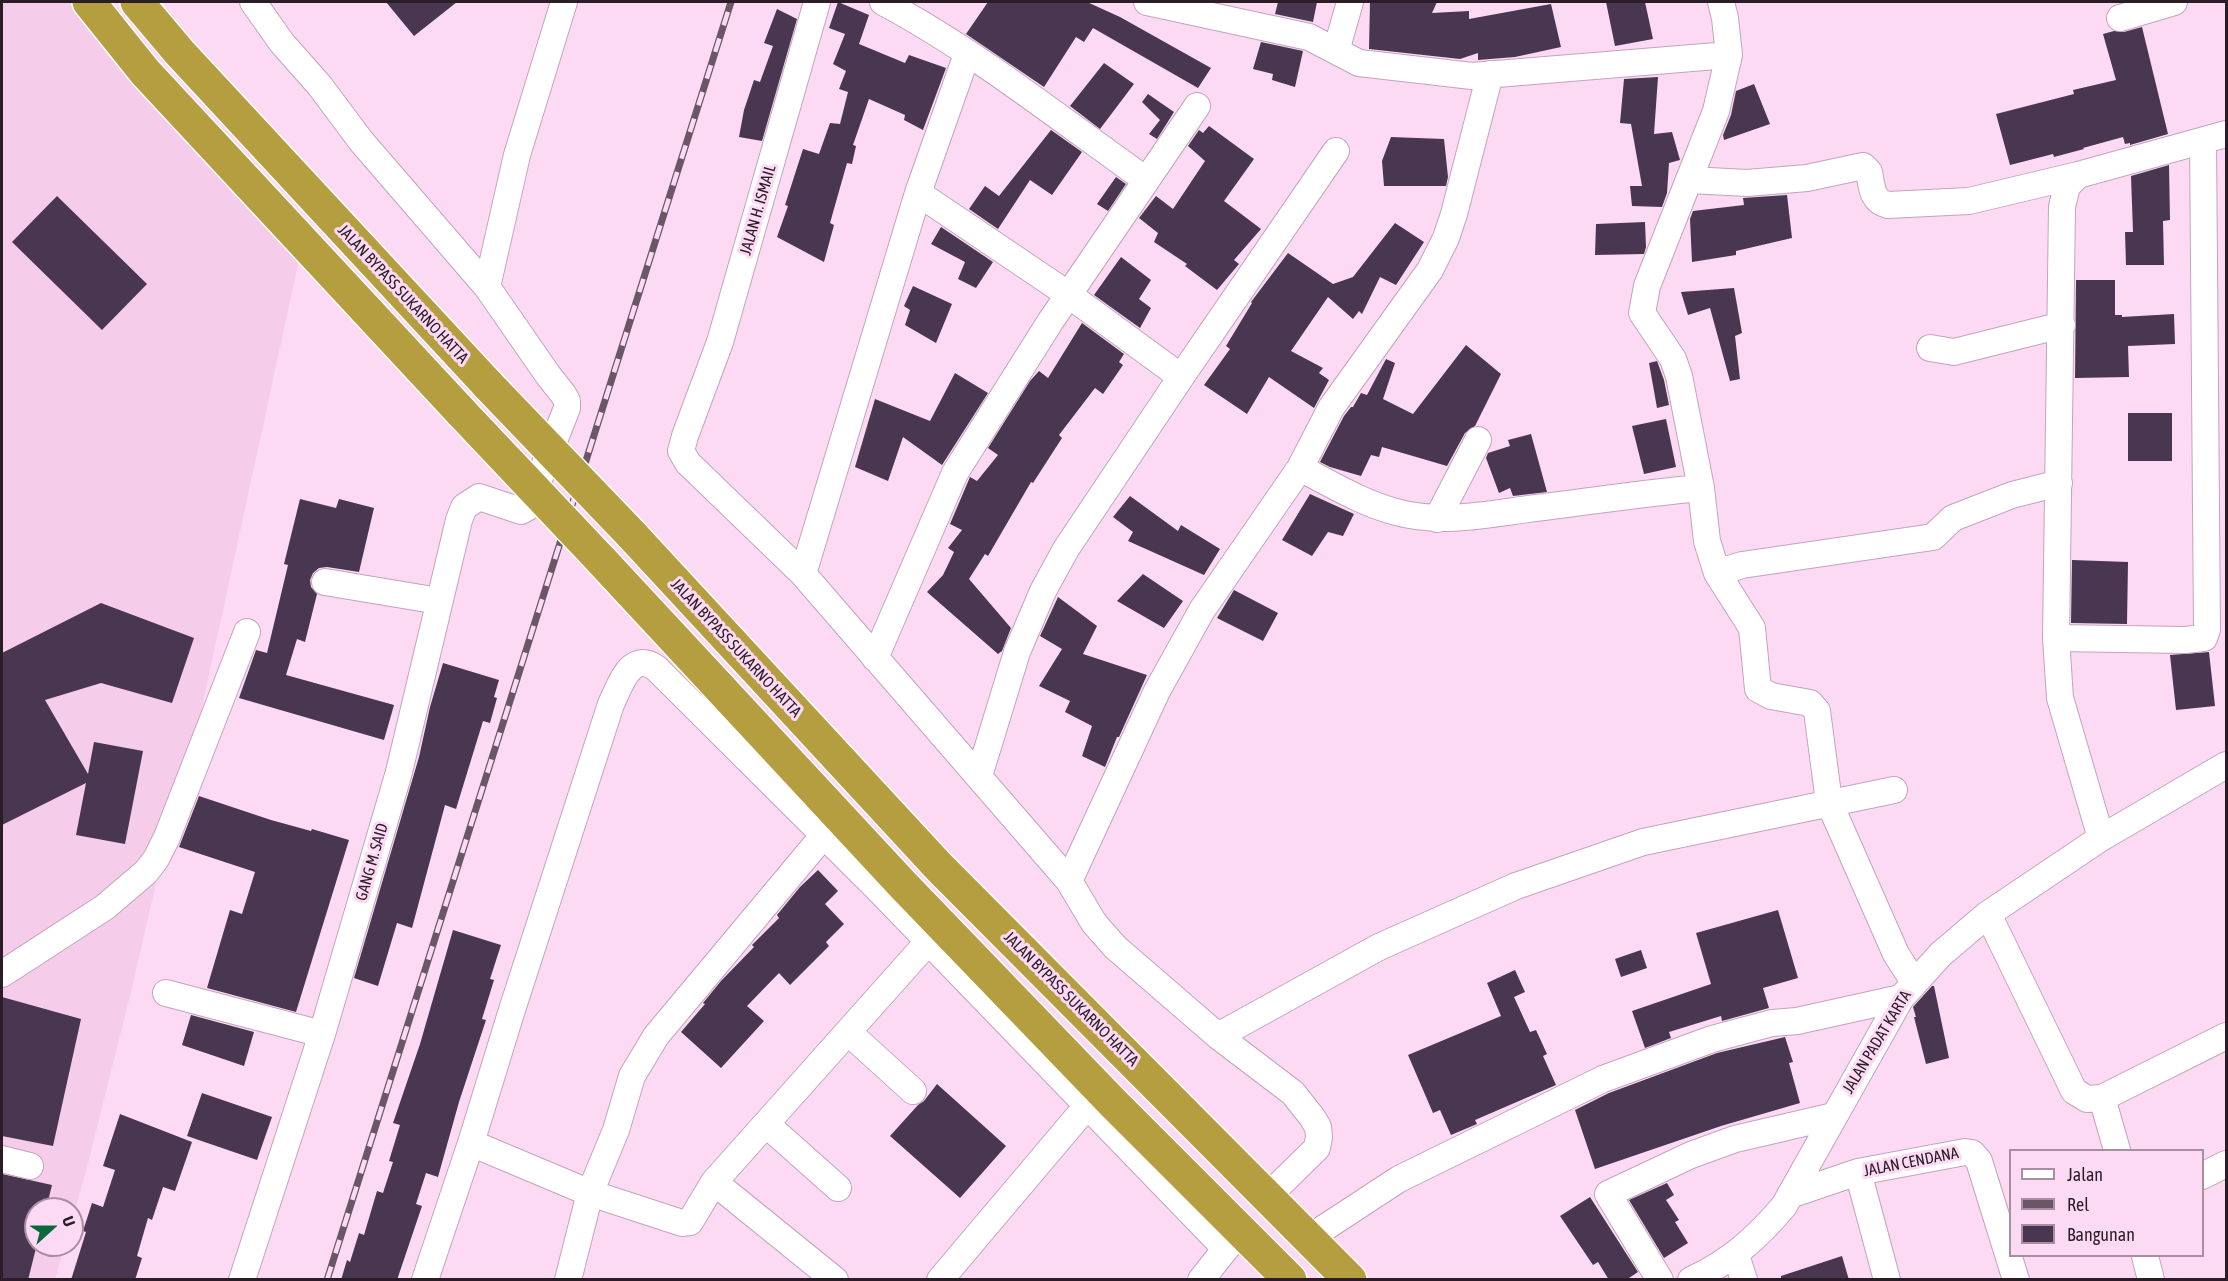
<!DOCTYPE html>
<html>
<head>
<meta charset="utf-8">
<style>
	body { margin:0 }
	#map { position:relative; width:2228px; height:1281px; overflow:hidden; background:#fddaf4; font-family:"Asap Condensed",sans-serif }
	canvas { display:block }
	.frame { position:absolute; inset:0; border:3px solid #2a1d27; pointer-events:none }
	.legend { position:absolute; left:2009px; top:1149px; width:195px; height:108px; box-sizing:border-box; background:#fddaf4; border:2px solid #a98ea2; margin:0; padding:8px 10px; list-style:none; font-size:18px; color:#2a1d27 }
	.legend li { display:flex; align-items:center; gap:12px; height:30px }
	.legend b { width:30px; border:2px solid #a98ea2 }
	.north { position:absolute; left:24px; top:1197px; width:60px; height:60px; box-sizing:border-box; background:#fddaf4; border:2px solid #a98ea2; border-radius:50%; rotate:69deg; font-size:16px; font-weight:700; line-height:24px; text-align:center; color:#2a1d27 }
	.north::after { content:''; display:block; margin:auto; width:21px; height:27px; background:#0c683b; clip-path:polygon(50% 0,100% 100%,50% 72%,0 100%) }
</style>
</head>
<body>
<div id="map">
<canvas width="2228" height="1281"></canvas>
<div class="frame"></div>
<ul class="legend">
<li><b style="height:8px;background:#fff"></b>Jalan</li>
<li><b style="height:8px;background:#6a5766"></b>Rel</li>
<li><b style="height:16px;background:#493651"></b>Bangunan</li>
</ul>
<div class="north">U</div>
</div>
<script>
const ctx = document.querySelector('canvas').getContext('2d');
ctx.lineJoin = 'round';
function paint(path, color) {
  ctx.fillStyle = color;
  ctx.fill(path, 'evenodd');
}
function strokePath(path, color, width, dash) {
  ctx.strokeStyle = color;
  ctx.lineWidth = width;
  ctx.lineCap = dash ? 'butt' : 'round';
  ctx.setLineDash(dash || []);
  ctx.stroke(path);
}
function label(font, color, halo, rows, align = 'center') {
  ctx.font = font + ' "Asap Condensed",sans-serif';
  ctx.lineWidth = 6;
  ctx.setLineDash([]);
  ctx.textBaseline = 'middle';
  ctx.strokeStyle = halo;
  ctx.fillStyle = color;
  for (const [text, x, y, turn = 0] of rows) {
    ctx.save();
    ctx.translate(x, y);
    ctx.rotate((+turn || 0) * Math.PI / 180);
    ctx.textAlign = isNaN(turn) ? turn : align;
    if (halo) ctx.strokeText(text, 0, 0);
    ctx.fillText(text, 0, 0);
    ctx.restore();
  }
}
const built = new Path2D(`
	M 2,2 L 74,2 L 299,260 L 172,845 L 164,848 L 133,984 L 86,1171 L 72,1220 L 72,1209 L 36,1209 L 36,1245 L 65,1245 L 55,1279 L 2,1280 Z`);
const building = new Path2D(`
	M 386,2 L 457,2 L 414,36 Z
	M 838,2 L 869,15 L 859,44 L 905,63 L 909,55 L 946,68 L 923,130 L 904,120 L 905,115 L 869,99 L 853,145 L 856,146 L 852,164 L 847,163 L 830,223 L 834,225 L 824,262 L 777,237 L 788,206 L 785,205 L 803,149 L 819,154 L 830,123 L 840,124 L 848,92 L 839,89 L 846,71 L 833,64 L 845,34 L 829,28 Z
	M 988,2 L 1087,2 L 1120,17 L 1211,68 L 1198,88 L 1093,28 L 1084,42 L 1076,37 L 1044,87 L 966,34 Z
	M 1278,2 L 1317,2 L 1313,22 L 1275,14 Z
	M 1370,2 L 1437,2 L 1432,13 L 1469,11 L 1469,19 L 1551,4 L 1561,47 L 1515,57 L 1478,60 L 1478,53 L 1460,59 L 1369,49 Z
	M 1606,2 L 1645,2 L 1653,39 L 1615,46 Z
	M 777,9 L 797,19 L 762,141 L 739,137 L 744,110 L 754,80 L 760,82 L 773,46 L 764,43 Z
	M 2142,27 L 2168,134 L 2130,145 L 2130,143 L 2125,144 L 2123,137 L 2083,148 L 2084,149 L 2054,157 L 2053,154 L 2010,165 L 1996,114 L 2074,94 L 2073,90 L 2116,80 L 2103,34 L 2114,31 L 2124,32 Z
	M 1261,42 L 1303,51 L 1295,87 L 1272,80 L 1273,74 L 1253,69 Z
	M 1104,63 L 1134,84 L 1100,129 L 1070,106 Z
	M 1658,77 L 1654,134 L 1672,132 L 1680,160 L 1669,163 L 1667,193 L 1662,207 L 1632,206 L 1630,186 L 1642,186 L 1631,124 L 1620,123 L 1624,79 Z
	M 1754,84 L 1770,124 L 1724,140 L 1723,135 L 1731,115 L 1736,91 Z
	M 1148,94 L 1174,112 L 1157,139 L 1149,134 L 1160,120 L 1142,102 Z
	M 1209,126 L 1254,159 L 1224,201 L 1261,229 L 1234,260 L 1239,264 L 1217,290 L 1185,266 L 1187,264 L 1154,242 L 1158,233 L 1139,218 L 1156,196 L 1173,209 L 1205,161 L 1188,146 L 1199,130 L 1203,133 Z
	M 1051,130 L 1082,152 L 1052,195 L 1030,180 L 998,229 L 969,209 L 985,186 L 999,196 Z
	M 1391,137 L 1444,139 L 1448,177 L 1446,186 L 1384,186 L 1382,161 Z
	M 2169,165 L 2170,220 L 2163,221 L 2164,265 L 2126,265 L 2125,232 L 2133,232 L 2131,176 Z
	M 1116,177 L 1126,184 L 1108,211 L 1097,204 Z
	M 1787,195 L 1792,238 L 1736,251 L 1736,255 L 1692,262 L 1690,219 L 1693,211 L 1744,205 L 1743,198 Z
	M 57,196 L 147,284 L 102,330 L 12,242 Z
	M 1645,222 L 1646,247 L 1644,254 L 1595,255 L 1596,224 Z
	M 1395,223 L 1424,242 L 1396,285 L 1380,277 L 1362,314 L 1359,311 L 1353,319 L 1328,297 L 1291,351 L 1323,368 L 1319,373 L 1329,380 L 1314,408 L 1269,377 L 1247,414 L 1204,385 L 1230,349 L 1226,346 L 1252,303 L 1251,302 L 1288,253 L 1333,284 L 1353,277 Z
	M 941,227 L 993,262 L 976,288 L 958,279 L 965,262 L 931,244 Z
	M 1121,257 L 1151,280 L 1139,299 L 1151,308 L 1140,328 L 1094,295 Z
	M 2076,280 L 2115,280 L 2115,315 L 2122,315 L 2122,317 L 2174,314 L 2175,344 L 2128,346 L 2129,377 L 2075,378 Z
	M 913,286 L 952,304 L 936,343 L 905,325 L 910,310 L 904,306 Z
	M 1734,288 L 1742,333 L 1735,336 L 1740,379 L 1730,381 L 1710,308 L 1688,315 L 1681,292 Z
	M 1082,323 L 1124,354 L 1119,362 L 1123,365 L 1103,394 L 1095,388 L 1059,435 L 1062,438 L 1033,483 L 1031,482 L 988,556 L 985,554 L 969,579 L 1011,628 L 1002,651 L 998,654 L 927,592 L 943,575 L 954,552 L 948,548 L 962,530 L 950,524 L 970,477 L 977,481 L 998,455 L 988,448 L 1030,381 L 1039,371 L 1048,378 Z
	M 1466,345 L 1501,374 L 1475,426 L 1465,433 L 1447,466 L 1382,447 L 1379,457 L 1371,455 L 1361,476 L 1330,467 L 1320,462 L 1344,416 L 1351,407 L 1353,407 L 1361,393 L 1367,395 L 1386,359 L 1395,363 L 1383,399 L 1413,414 Z
	M 1657,361 L 1664,380 L 1669,405 L 1657,408 L 1649,363 Z
	M 955,373 L 988,393 L 942,465 L 903,437 L 888,481 L 855,467 L 875,399 L 930,421 Z
	M 2128,413 L 2172,413 L 2172,461 L 2128,461 Z
	M 1666,419 L 1676,467 L 1644,474 L 1632,426 Z
	M 1531,434 L 1547,492 L 1513,496 L 1510,488 L 1499,493 L 1486,458 L 1488,453 L 1510,446 L 1508,440 Z
	M 1310,494 L 1354,514 L 1343,536 L 1328,532 L 1312,556 L 1282,540 Z
	M 1130,496 L 1178,531 L 1181,525 L 1220,549 L 1204,575 L 1128,541 L 1133,532 L 1113,517 Z
	M 300,499 L 336,508 L 339,499 L 374,508 L 359,572 L 327,567 L 319,568 L 313,573 L 310,580 L 311,587 L 317,594 L 305,642 L 297,639 L 286,675 L 394,705 L 384,740 L 239,698 L 256,650 L 267,653 L 288,565 L 284,564 Z
	M 2072,560 L 2128,562 L 2127,624 L 2071,623 Z
	M 1143,574 L 1183,601 L 1164,628 L 1117,601 Z
	M 1234,590 L 1278,613 L 1263,641 L 1217,618 Z
	M 1058,597 L 1097,626 L 1083,654 L 1147,675 L 1119,737 L 1117,737 L 1105,767 L 1082,756 L 1092,726 L 1065,712 L 1070,701 L 1039,686 L 1062,649 L 1040,636 Z
	M 101,603 L 194,638 L 172,703 L 101,683 L 45,700 L 88,774 L 94,742 L 143,751 L 125,844 L 76,835 L 86,783 L 2,825 L 2,653 Z
	M 2209,652 L 2215,706 L 2176,710 L 2170,655 Z
	M 443,663 L 499,680 L 494,697 L 497,698 L 490,723 L 483,721 L 456,809 L 445,805 L 412,928 L 397,923 L 378,986 L 354,978 L 419,757 L 430,707 Z
	M 199,796 L 271,820 L 311,831 L 312,829 L 349,840 L 296,1012 L 207,988 L 230,910 L 242,914 L 255,872 L 179,847 Z
	M 818,870 L 838,891 L 825,904 L 844,924 L 826,942 L 829,946 L 790,985 L 779,973 L 747,1006 L 764,1021 L 721,1068 L 681,1032 L 705,1004 L 703,1003 L 721,981 L 754,947 L 752,945 L 779,918 L 777,915 L 800,887 Z
	M 1778,910 L 1798,978 L 1763,988 L 1769,1008 L 1722,1021 L 1721,1016 L 1669,1032 L 1671,1038 L 1645,1048 L 1632,1011 L 1711,984 L 1696,933 Z
	M 453,930 L 501,945 L 490,979 L 494,980 L 482,1019 L 486,1020 L 459,1102 L 438,1177 L 426,1173 L 416,1204 L 422,1206 L 397,1280 L 341,1280 L 347,1260 L 350,1262 L 359,1233 L 364,1235 L 377,1191 L 383,1193 L 393,1162 L 389,1161 L 400,1125 L 393,1123 L 420,1044 Z
	M 1641,950 L 1647,968 L 1621,977 L 1615,959 Z
	M 1515,970 L 1525,992 L 1514,997 L 1530,1032 L 1536,1030 L 1547,1054 L 1543,1056 L 1556,1085 L 1475,1120 L 1477,1124 L 1451,1135 L 1440,1110 L 1433,1113 L 1408,1055 L 1501,1016 L 1487,983 Z
	M 1932,986 L 1934,986 L 1949,1058 L 1926,1064 L 1914,1017 L 1916,1017 L 1913,1007 Z
	M 2,997 L 81,1019 L 53,1146 L 2,1136 Z
	M 191,1015 L 254,1032 L 244,1066 L 182,1045 Z
	M 1785,1037 L 1793,1062 L 1789,1063 L 1800,1103 L 1721,1126 L 1595,1169 L 1575,1110 L 1609,1093 L 1717,1053 Z
	M 937,1084 L 1006,1146 L 960,1198 L 890,1136 L 918,1105 L 924,1101 Z
	M 202,1093 L 272,1117 L 257,1160 L 187,1136 Z
	M 120,1114 L 192,1142 L 175,1191 L 163,1187 L 152,1220 L 148,1218 L 137,1256 L 142,1258 L 135,1280 L 71,1280 L 86,1232 L 83,1231 L 92,1203 L 103,1207 L 115,1170 L 103,1166 Z
	M 2,1174 L 52,1185 L 46,1209 L 36,1209 L 36,1248 L 28,1280 L 2,1280 Z
	M 1667,1183 L 1674,1195 L 1666,1200 L 1679,1220 L 1675,1222 L 1688,1243 L 1664,1258 L 1629,1200 Z
	M 1590,1197 L 1638,1272 L 1626,1280 L 1609,1280 L 1598,1262 L 1593,1265 L 1560,1216 Z
	M 1842,1256 L 1849,1280 L 1781,1280 L 1781,1276 Z`);
const minor = new Path2D(`
	M 253,2 L 282,43 L 320,86 L 361,141 L 487,287
	M 817,2 L 720,342 L 685,436 L 681,451 L 688,463 L 803,574 L 1069,881 L 1094,923 L 1115,947 L 1218,1036 L 1293,1093 L 1312,1117 L 1318,1127 L 1319,1137 L 1317,1148 L 1268,1196
	M 883,2 C 976,52 1060,119 1146,180
	M 1147,2 L 1309,37 L 1359,63 L 1472,76 L 1729,55
	M 1721,2 L 1725,18 L 1729,55 L 1716,111 L 1647,286 L 1642,313 L 1673,359 L 1679,376 L 1701,488 L 1707,541 L 1717,573 L 1752,628 L 1758,689 L 1771,696 L 1810,703 L 1817,711 L 1829,802 L 1896,954 L 1914,982
	M 2120,18 L 2174,2
	M 1336,51 L 1350,2
	M 1690,180 L 1747,183 L 1807,178 L 1863,166 L 1869,172 C 1872,186 1871,201 1888,205 L 1969,201 L 2078,175
	M 918,193 L 1069,295 L 1181,377
	M 1930,348 L 1954,352 L 2062,325
	M 1300,468 C 1331,484 1362,503 1396,512 C 1439,524 1484,515 1528,509 C 1586,502 1643,493 1701,488
	M 1437,519 L 1478,440
	M 1717,573 L 1742,565 L 1933,537 L 1953,518 L 2012,495 L 2059,483
	M 803,574 L 918,193 L 967,54
	M 325,582 L 439,601
	M 2056,638 L 2185,640 L 2204,638 L 2207,630 L 2203,141
	M 875,658 L 955,473 L 1050,322 L 1197,106
	M 979,776 L 1017,652 L 1043,591 L 1066,549 L 1181,377 L 1336,151
	M 2101,838 L 2060,698 L 2056,638 L 2062,207 L 2067,186 L 2078,175 L 2226,134
	M 1069,881 L 1157,691 L 1202,610 L 1300,468 L 1331,408 L 1430,270 L 1446,238 L 1454,214 L 1490,74
	M 1988,914 L 2074,1091 L 2087,1099 L 2102,1098 L 2226,1036
	M 2,974 L 105,907 L 146,872 L 156,859 L 167,837 L 247,632
	M 166,993 L 322,1034
	M 848,1032 L 913,1091
	M 1218,1036 L 1379,947 L 1516,886 L 1643,842 L 1894,790
	M 2102,1098 L 2117,1150
	M 766,1124 L 838,1188
	M 471,1143 L 590,1193 L 682,1223 L 690,1222 L 714,1182 L 928,942
	M 2,1159 L 30,1166
	M 1858,1172 L 1887,1280
	M 2202,1176 L 2226,1164
	M 714,1182 L 835,1280
	M 1790,1195 L 1858,1172 L 1965,1152 L 1972,1153 L 1979,1161 L 2016,1280
	M 1309,1238 L 1399,1179 L 1603,1079 L 1712,1039 L 1772,1023 L 1797,1021 L 1901,998
	M 1736,1255 L 1744,1280
	M 2145,1256 L 2151,1280
	M 242,1280 L 322,1034 L 399,772 L 459,520 L 464,507 L 479,497 L 521,511 L 528,507 L 567,408 L 567,401 L 563,394 L 548,375 L 487,287 L 517,155 L 564,2
	M 425,1280 L 471,1143 L 511,1013 L 611,704 C 620,686 630,650 656,668 L 875,886 L 1225,1248
	M 568,1280 L 590,1193 L 616,1130 L 632,1076 L 656,1036 L 823,836
	M 940,1280 L 1087,1106
	M 1201,1280 L 1235,1237
	M 1660,1280 L 1608,1194 L 1691,1155 L 1735,1139 L 1834,1116
	M 1691,1280 C 1730,1262 1757,1238 1784,1206 L 1901,998 L 1941,954 L 1988,914 L 2101,838 L 2226,765`);
const highway = new Path2D(`
	M 89,2 L 145,72 L 462,413
	M 137,2 L 180,53 L 489,386
	M 631,534 L 939,867 L 1350,1280
	M 601,560 L 903,885 L 1115,1105 L 1290,1280`);
const rail = new Path2D(`
	M 327,1280 L 731,2`);
const highwayBridge = new Path2D(`
	M 489,386 L 631,534
	M 462,413 L 601,560`);
const streetNames = [
	["JALAN H. ISMAIL",758,210,-74],
	["JALAN BYPASS SUKARNO HATTA",403,294,47],
	["JALAN BYPASS SUKARNO HATTA",736,648,47],
	["GANG M. SAID",372,862,-74],
	["JALAN BYPASS SUKARNO HATTA",1071,999,45],
	["JALAN PADAT KARTA",1877,1042,-59],
	["JALAN CENDANA",1911,1162,-11]
];
paint(built, '#f6cceb');
paint(building, '#493651');
strokePath(minor, '#c4a3bc', 28);
strokePath(highway, '#fff', 36);
strokePath(minor, '#fff', 26);
strokePath(highway, '#b59e40', 33);
strokePath(rail, '#6a5766', 7);
strokePath(rail, '#fddaf4', 4.5, [14]);
strokePath(highwayBridge, '#fff', 36, []);
strokePath(highwayBridge, '#b59e40', 33);
label('16px', '#2a1d27', '#fddaf4', streetNames);
</script>
</body>
</html>
